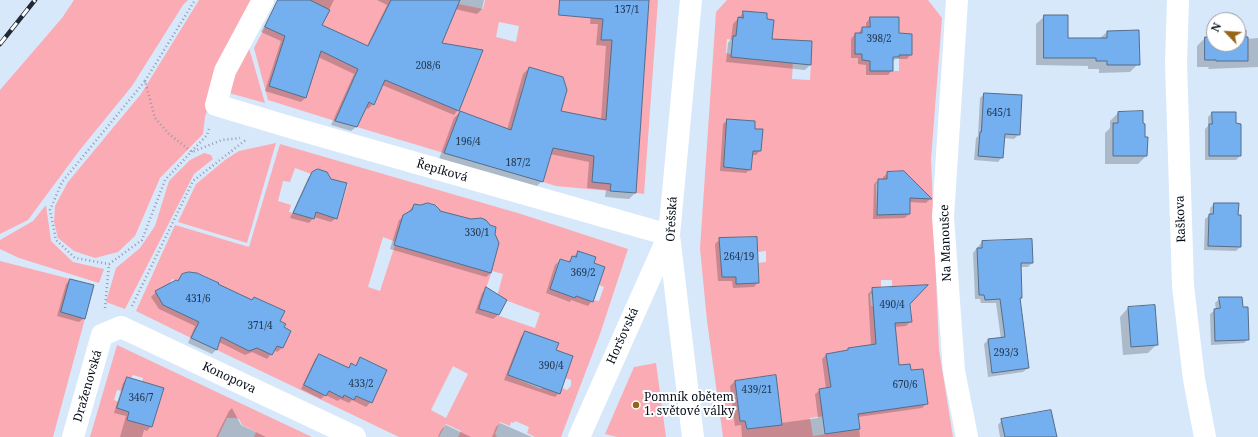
<!DOCTYPE html>
<html>
<head>
<meta charset="utf-8">
<style>
	body { margin:0 }
	#map { position:relative; width:1258px; height:437px; overflow:hidden; background:#d7e8fb; font-family:"Noto Serif",serif }
	canvas { display:block }
	.north { position:absolute; left:1206px; top:12px; width:40px; height:40px; box-sizing:border-box; background:#fff; border:1px solid #9b9ea3; border-radius:50%; rotate:295deg; font-size:11px; font-weight:700; line-height:16px; text-align:center; color:#050d18 }
	.north::after { content:''; display:block; margin:auto; width:14px; height:18px; background:#976518; clip-path:polygon(50% 0,100% 100%,50% 72%,0 100%) }
</style>
</head>
<body>
<div id="map">
<canvas width="1258" height="437"></canvas>
<div class="north">N</div>
</div>
<script>
const ctx = document.querySelector('canvas').getContext('2d');
ctx.lineJoin = 'round';
function paint(path, color) {
  ctx.fillStyle = color;
  ctx.fill(path, 'evenodd');
}
function strokePath(path, color, width, dash) {
  ctx.strokeStyle = color;
  ctx.lineWidth = width;
  ctx.lineCap = dash ? 'butt' : 'round';
  ctx.setLineDash(dash || []);
  ctx.stroke(path);
}
function label(font, color, halo, rows, align = 'center') {
  ctx.font = font + ' "Noto Serif",serif';
  ctx.lineWidth = 4;
  ctx.setLineDash([]);
  ctx.textBaseline = 'middle';
  ctx.strokeStyle = halo;
  ctx.fillStyle = color;
  for (const [text, x, y, turn = 0] of rows) {
    ctx.save();
    ctx.translate(x, y);
    ctx.rotate((+turn || 0) * Math.PI / 180);
    ctx.textAlign = isNaN(turn) ? turn : align;
    if (halo) ctx.strokeText(text, 0, 0);
    ctx.fillText(text, 0, 0);
    ctx.restore();
  }
}
const green = new Path2D(`
	M 74,0 L 188,0 L 183,5 L 132,86 L 79,151 L 28,220 L 0,234 L 0,90 L 62,18 Z
	M 199,0 L 253,0 L 221,68 L 205,117 L 203,134 L 160,178 L 135,236 L 118,252 L 95,258 L 74,251 L 58,238 L 54,222 L 55,206 L 68,182 L 141,94 Z
	M 310,0 L 391,0 L 368,46 L 350,38 L 358,69 L 335,121 L 268,100 L 254,48 L 265,27 L 288,37 ZM 281,50 L 317,62 L 306,98 L 270,86 Z
	M 485,0 L 597,0 L 603,19 L 601,39 L 646,43 L 649,0 L 658,0 L 644,194 L 636,193 L 639,144 L 611,184 L 610,191 L 556,186 L 543,182 L 549,161 L 533,156 L 525,122 L 514,119 L 499,169 L 488,166 L 495,143 L 474,126 L 477,117 L 460,111 L 444,153 L 357,127 L 369,102 L 374,105 L 379,95 L 380,77 L 454,45 L 442,43 L 454,3 L 483,9 ZM 499,22 L 519,26 L 516,42 L 496,37 ZM 610,63 L 645,66 L 641,112 L 607,108 ZM 529,67 L 563,77 L 567,90 L 564,101 L 522,89 ZM 561,111 L 573,114 L 565,150 L 552,148 Z
	M 727,0 L 928,0 L 942,18 L 931,159 L 939,350 L 953,437 L 723,437 L 707,321 L 700,248 L 716,12 ZM 743,12 L 767,13 L 767,19 L 774,20 L 770,61 L 731,57 L 731,54 L 726,53 L 727,39 L 732,40 L 733,36 L 736,36 L 738,18 L 743,18 ZM 862,27 C 879,27 895,33 912,34 L 912,54 L 899,55 L 899,71 L 870,71 L 870,61 L 862,60 L 862,54 L 855,54 L 855,34 L 862,33 ZM 794,40 L 812,41 L 810,80 L 792,79 ZM 728,119 L 755,121 L 755,129 L 763,130 L 761,151 L 753,151 L 751,170 L 724,167 L 725,134 L 726,134 ZM 898,171 L 898,178 L 912,179 L 910,198 L 910,214 L 877,215 L 876,185 L 878,179 L 887,179 L 887,172 ZM 757,237 L 758,252 L 766,251 L 766,262 L 758,263 L 759,283 L 737,284 L 736,277 L 722,277 L 719,239 ZM 881,280 L 892,280 L 892,287 L 910,286 L 912,322 L 895,323 L 896,328 L 875,329 L 874,306 L 871,306 L 870,294 L 873,294 L 872,288 L 881,287 ZM 885,343 L 853,378 L 860,429 L 813,436 L 810,418 L 824,416 L 819,389 L 831,387 L 826,354 L 848,350 L 848,348 ZM 909,364 L 911,370 L 923,369 L 928,404 L 898,366 ZM 776,375 L 782,425 L 747,429 L 745,421 L 740,421 L 735,381 Z
	M 249,48 L 265,103 L 229,93 L 234,72 Z
	M 276,143 L 247,243 L 178,222 L 196,184 L 225,160 L 239,151 Z
	M 280,144 L 521,214 L 628,249 L 600,334 L 561,437 L 535,437 L 527,433 L 529,427 L 515,421 L 514,423 L 511,422 L 510,426 L 500,422 L 495,434 L 497,436 L 496,437 L 458,437 L 461,431 L 446,424 L 439,437 L 399,437 L 217,350 L 226,320 L 219,283 C 210,278 196,270 186,273 L 178,281 L 172,279 L 167,288 L 199,322 L 191,338 L 136,311 L 175,225 L 249,247 ZM 295,168 L 311,174 L 311,172 L 313,172 L 318,169 L 327,172 L 331,180 L 348,184 L 337,218 L 316,212 L 314,219 L 289,212 L 291,205 L 278,201 L 283,181 L 290,182 ZM 427,203 L 431,203 L 437,206 L 437,209 L 440,210 L 439,212 L 474,220 L 474,218 L 481,218 L 490,226 L 496,228 L 494,235 L 499,243 L 497,249 L 459,264 L 426,254 L 423,205 ZM 383,237 L 396,242 L 380,291 L 368,287 ZM 578,251 L 596,257 L 594,263 L 605,267 L 599,285 L 604,287 L 599,301 L 593,300 L 593,302 L 576,296 L 575,298 L 561,286 L 552,282 L 559,259 L 570,262 L 572,256 L 576,257 ZM 492,271 L 503,274 L 497,297 L 540,313 L 535,328 L 479,309 ZM 254,297 L 284,311 L 280,321 L 286,324 L 284,327 L 291,331 L 283,348 L 277,346 L 272,355 L 258,347 L 249,351 L 249,307 ZM 559,344 L 556,350 L 573,357 L 565,378 L 571,380 L 571,386 L 567,390 L 562,388 L 543,387 L 541,389 L 508,375 L 514,359 L 518,360 ZM 319,354 L 341,364 L 326,395 ZM 361,357 L 387,370 L 371,403 L 356,396 L 354,400 L 344,395 L 343,397 L 343,381 L 351,364 L 356,366 ZM 453,366 L 468,374 L 446,418 L 431,410 Z
	M 204,153 L 211,155 L 213,159 L 194,174 L 125,309 L 106,302 L 116,268 L 140,248 L 155,226 L 169,181 L 190,160 Z
	M 46,205 L 51,241 L 73,262 L 104,269 L 99,283 L 19,258 L 0,249 L 0,240 L 33,221 Z
	M 0,261 L 94,285 L 53,437 L 0,437 Z
	M 117,345 L 312,437 L 254,437 L 256,432 L 242,425 L 239,419 L 235,418 L 227,418 L 218,437 L 90,437 ZM 133,375 L 143,378 L 142,382 L 164,388 L 152,427 L 127,420 L 129,412 L 118,408 L 119,402 L 114,400 L 117,390 L 123,391 L 127,377 L 131,378 Z
	M 656,363 L 666,437 L 617,437 L 605,434 L 634,367 Z`);
const shadow = new Path2D(`
	M 278,0 L 334,0 L 321,25 L 367,46 L 387,5 L 377,0 L 484,0 L 482,9 L 477,14 L 455,9 L 440,43 L 458,110 L 454,115 L 382,85 L 373,104 L 368,109 L 365,107 L 356,127 L 351,131 L 331,125 L 354,74 L 318,57 L 305,98 L 301,102 L 265,91 L 281,41 L 261,32 Z
	M 592,0 L 648,0 L 635,193 L 629,199 L 605,197 L 606,190 L 587,188 L 589,162 L 550,154 L 542,181 L 536,187 L 439,159 L 454,118 L 460,112 L 507,130 L 523,74 L 529,68 L 560,112 L 601,120 L 606,46 L 596,45 L 598,24 L 590,24 Z
	M 744,12 L 766,20 L 771,40 L 810,65 L 805,70 L 726,62 L 728,43 L 731,39 L 733,24 Z
	M 1045,16 L 1067,39 L 1099,39 L 1107,32 L 1138,64 L 1130,72 L 1099,73 L 1099,69 L 1088,69 L 1088,66 L 1036,65 L 1036,24 Z
	M 870,18 L 898,34 L 911,54 L 907,59 L 896,59 L 892,61 L 892,70 L 888,75 L 866,75 L 866,65 L 858,64 L 858,58 L 851,58 L 851,39 L 855,34 L 858,34 L 862,28 L 866,28 L 866,23 Z
	M 1238,30 L 1247,30 L 1247,39 L 1258,38 L 1258,67 L 1208,69 L 1209,67 L 1197,67 L 1197,46 L 1205,38 L 1211,38 L 1214,35 L 1214,44 L 1238,44 Z
	M 984,94 L 1019,134 L 1014,139 L 1004,138 L 1002,157 L 998,162 L 974,160 L 976,138 L 978,136 L 980,98 Z
	M 1118,113 L 1144,138 L 1146,156 L 1138,164 L 1105,164 L 1105,133 L 1110,128 L 1110,121 Z
	M 1212,113 L 1235,124 L 1240,156 L 1236,160 L 1205,160 L 1205,129 L 1208,126 L 1208,117 Z
	M 728,120 L 754,130 L 760,151 L 756,155 L 751,155 L 750,169 L 746,173 L 720,171 L 723,124 Z
	M 903,172 L 930,199 L 926,203 L 909,202 L 909,214 L 905,218 L 873,219 L 874,184 L 878,180 L 883,180 L 883,177 L 888,173 Z
	M 312,173 L 336,218 L 331,222 L 314,217 L 309,223 L 290,218 L 308,178 Z
	M 1214,204 L 1237,216 L 1240,247 L 1236,251 L 1204,250 L 1205,219 L 1210,215 L 1210,208 Z
	M 414,205 L 491,273 L 486,277 L 390,249 L 399,220 L 409,213 L 410,210 Z
	M 720,239 L 758,282 L 754,287 L 733,288 L 732,281 L 718,281 L 715,244 Z
	M 1032,241 L 1032,263 L 1028,267 L 1020,267 L 1021,298 L 1019,300 L 1028,368 L 1023,372 L 988,377 L 984,344 L 988,340 L 1001,339 L 996,303 L 981,303 L 980,299 L 975,299 L 973,253 L 982,242 Z
	M 578,252 L 593,264 L 592,301 L 588,306 L 571,300 L 570,302 L 546,293 L 555,265 L 560,260 L 568,262 Z
	M 182,275 L 217,285 L 278,321 L 283,328 L 290,331 L 282,348 L 277,352 L 274,350 L 267,359 L 252,352 L 245,355 L 219,342 L 216,350 L 212,354 L 188,343 L 195,326 L 159,309 L 151,297 L 156,292 L 177,281 Z
	M 70,280 L 84,318 L 79,322 L 57,316 L 66,284 Z
	M 487,288 L 498,315 L 493,319 L 475,313 L 482,293 Z
	M 873,289 L 909,303 L 911,321 L 906,326 L 895,327 L 898,366 L 910,372 L 927,403 L 922,408 L 858,417 L 860,437 L 742,437 L 741,425 L 735,426 L 730,386 L 735,381 L 775,376 L 781,423 L 818,418 L 815,394 L 820,390 L 826,389 L 822,359 L 826,355 L 846,352 L 848,349 L 871,346 L 868,294 Z
	M 1220,298 L 1248,339 L 1244,343 L 1211,345 L 1210,314 L 1216,309 L 1215,303 Z
	M 1128,308 L 1157,344 L 1148,353 L 1123,355 L 1120,317 Z
	M 525,332 L 555,351 L 559,393 L 555,397 L 504,380 L 521,337 Z
	M 320,355 L 348,368 L 351,365 L 355,366 L 361,358 L 371,402 L 366,407 L 352,400 L 349,403 L 340,399 L 338,401 L 325,395 L 321,399 L 301,389 L 315,359 Z
	M 127,378 L 151,426 L 147,431 L 144,430 L 142,437 L 120,437 L 126,416 L 114,413 L 123,383 Z
	M 232,408 L 241,425 L 266,437 L 216,437 L 229,411 Z
	M 1002,420 L 1056,437 L 1000,437 L 998,425 Z
	M 500,423 L 532,437 L 492,437 L 496,427 Z
	M 446,425 L 471,437 L 438,437 L 441,430 Z`);
const building = new Path2D(`
	M 278,0 L 310,0 L 330,10 L 322,25 L 368,46 L 391,0 L 460,0 L 442,43 L 483,50 L 459,111 L 385,80 L 374,105 L 369,102 L 357,127 L 335,121 L 358,69 L 321,51 L 306,98 L 269,86 L 285,36 L 265,27 Z
	M 560,0 L 649,0 L 636,193 L 610,191 L 611,184 L 592,182 L 594,156 L 553,148 L 543,182 L 444,153 L 460,111 L 511,130 L 529,67 L 563,77 L 567,90 L 561,111 L 606,120 L 612,40 L 601,40 L 603,19 L 559,15 Z
	M 743,11 L 767,13 L 767,19 L 774,20 L 772,39 L 812,41 L 811,65 L 731,57 L 733,36 L 736,36 L 738,17 L 743,18 Z
	M 1044,15 L 1068,15 L 1068,38 L 1107,38 L 1107,31 L 1139,30 L 1140,65 L 1107,65 L 1107,61 L 1096,61 L 1096,58 L 1044,58 Z
	M 870,17 L 899,17 L 899,33 L 912,34 L 912,55 L 899,55 L 899,57 L 893,57 L 893,71 L 870,71 L 870,61 L 862,60 L 862,54 L 855,54 L 855,33 L 862,33 L 862,27 L 870,27 Z
	M 1205,37 L 1214,37 L 1214,44 L 1238,44 L 1238,37 L 1248,37 L 1248,61 L 1216,61 L 1216,60 L 1205,60 Z
	M 984,93 L 1022,95 L 1020,135 L 1005,134 L 1003,158 L 978,156 L 980,132 L 981,132 Z
	M 1143,111 L 1143,123 L 1145,124 L 1145,137 L 1148,137 L 1147,156 L 1113,156 L 1113,123 L 1118,123 L 1118,112 Z
	M 1212,112 L 1236,112 L 1236,123 L 1241,124 L 1241,156 L 1209,156 L 1209,124 L 1212,124 Z
	M 727,119 L 755,121 L 755,129 L 763,129 L 761,151 L 753,151 L 751,170 L 724,167 Z
	M 318,169 L 327,172 L 331,179 L 347,183 L 337,219 L 316,212 L 314,219 L 293,213 L 312,172 Z
	M 904,171 L 932,199 L 910,198 L 910,214 L 877,215 L 878,179 L 887,179 L 887,172 Z
	M 428,203 L 435,205 L 440,210 L 440,211 L 471,219 L 481,218 L 486,220 L 490,225 L 496,227 L 495,234 L 499,243 L 491,273 L 394,245 L 403,215 L 412,210 L 414,204 L 420,205 Z
	M 1214,203 L 1239,203 L 1238,215 L 1241,215 L 1241,247 L 1208,246 L 1209,214 L 1213,214 Z
	M 757,237 L 759,283 L 736,284 L 736,277 L 722,277 L 719,238 Z
	M 1032,239 L 1033,263 L 1021,263 L 1022,298 L 1020,298 L 1029,368 L 992,373 L 988,339 L 1005,337 L 1000,299 L 985,300 L 984,295 L 979,295 L 977,248 L 982,248 L 982,241 Z
	M 578,251 L 596,257 L 594,263 L 605,267 L 593,302 L 576,296 L 575,298 L 550,289 L 560,259 L 570,262 L 572,256 L 576,257 Z
	M 189,272 L 197,273 L 219,283 L 218,284 L 252,300 L 254,297 L 285,311 L 280,321 L 286,324 L 284,327 L 291,331 L 283,348 L 277,346 L 272,355 L 257,348 L 249,351 L 221,337 L 217,350 L 191,338 L 199,322 L 163,305 L 155,291 L 176,280 L 178,281 L 182,274 Z
	M 70,279 L 94,285 L 85,319 L 61,312 Z
	M 928,285 L 910,304 L 912,322 L 895,323 L 899,365 L 910,364 L 911,370 L 923,369 L 928,404 L 858,414 L 860,429 L 825,434 L 819,389 L 831,387 L 826,354 L 848,350 L 848,348 L 876,344 L 872,288 Z
	M 486,287 L 507,300 L 499,315 L 479,309 Z
	M 1219,297 L 1242,297 L 1243,307 L 1248,307 L 1249,340 L 1215,341 L 1214,309 L 1220,308 Z
	M 1155,305 L 1158,345 L 1131,347 L 1128,307 Z
	M 525,331 L 559,343 L 556,350 L 573,356 L 560,394 L 508,375 Z
	M 319,354 L 349,368 L 351,363 L 356,366 L 360,357 L 387,370 L 372,403 L 356,396 L 354,400 L 344,395 L 343,398 L 329,391 L 326,396 L 304,385 Z
	M 776,375 L 782,425 L 747,429 L 745,421 L 740,421 L 735,381 Z
	M 127,377 L 164,388 L 152,427 L 127,420 L 129,412 L 117,408 Z
	M 1051,410 L 1057,437 L 1005,437 L 1001,419 Z`);
const path = new Path2D(`
	M 145,81 L 195,0
	M 209,129 L 207,135 L 165,180 L 142,240 L 109,264 L 75,258 L 56,240 L 50,210 L 62,182 L 145,81 L 155,118 L 169,134 L 192,152 L 222,140 L 240,138
	M 132,306 L 193,181 L 247,139
	M 105,308 L 109,264`);
const minor = new Path2D(`
	M 263,0 L 225,71 L 216,105 L 293,128 L 669,235 L 579,437
	M 691,0 L 669,235 L 693,437
	M 957,0 L 943,217 L 954,371 L 967,437
	M 1178,0 L 1176,62 L 1183,286 L 1194,379 L 1205,437
	M 73,437 L 102,335 L 121,327 L 355,437`);
const rail = new Path2D(`
	M 0,44 L 35,0`);
const markers = [
	[636,405,4,"#976518"]
];
const numberNames = [
	["137/1",627,10],
	["398/2",879,39],
	["208/6",428,66],
	["645/1",999,113],
	["196/4",468,142],
	["187/2",518,163],
	["330/1",477,233],
	["264/19",739,257],
	["369/2",583,273],
	["431/6",198,299],
	["490/4",892,305],
	["371/4",260,326],
	["293/3",1006,353],
	["390/4",551,366],
	["433/2",361,384],
	["670/6",905,385],
	["439/21",757,390],
	["346/7",141,398]
];
const streetNames = [
	["Řepíková",442,171,16],
	["Ořešská",672,219,-87],
	["Raškova",1181,219,-92],
	["Na Manoušce",946,243,-92],
	["Horšovská",623,336,-66],
	["Konopova",229,378,25],
	["Draženovská",88,386,-74]
];
const poiNames = [
	["Pomník obětem",644,398],
	["1. světové války",644,412]
];
paint(green, '#faabb4');
paint(shadow, '#0003');
paint(building, '#74aff0');
strokePath(building, '#546d89', 1);
strokePath(path, '#8e9cac', 2.5, [1, 3]);
strokePath(minor, '#fff', 22);
strokePath(rail, '#202935', 4.5);
strokePath(rail, '#fff', 3, [9]);
for (const [x, y, r, color] of markers) {
  const dot = new Path2D();
  dot.arc(x, y, r, 0, 2 * Math.PI);
  ctx.fillStyle = color;
  ctx.fill(dot);
  strokePath(dot, '#fff', 1.5);
}
label('10px', '#21364e', null, numberNames);
label('12px', '#050d18', '#fff', streetNames);
label('12px', '#050d18', '#fff', poiNames, 'left');
</script>
</body>
</html>
